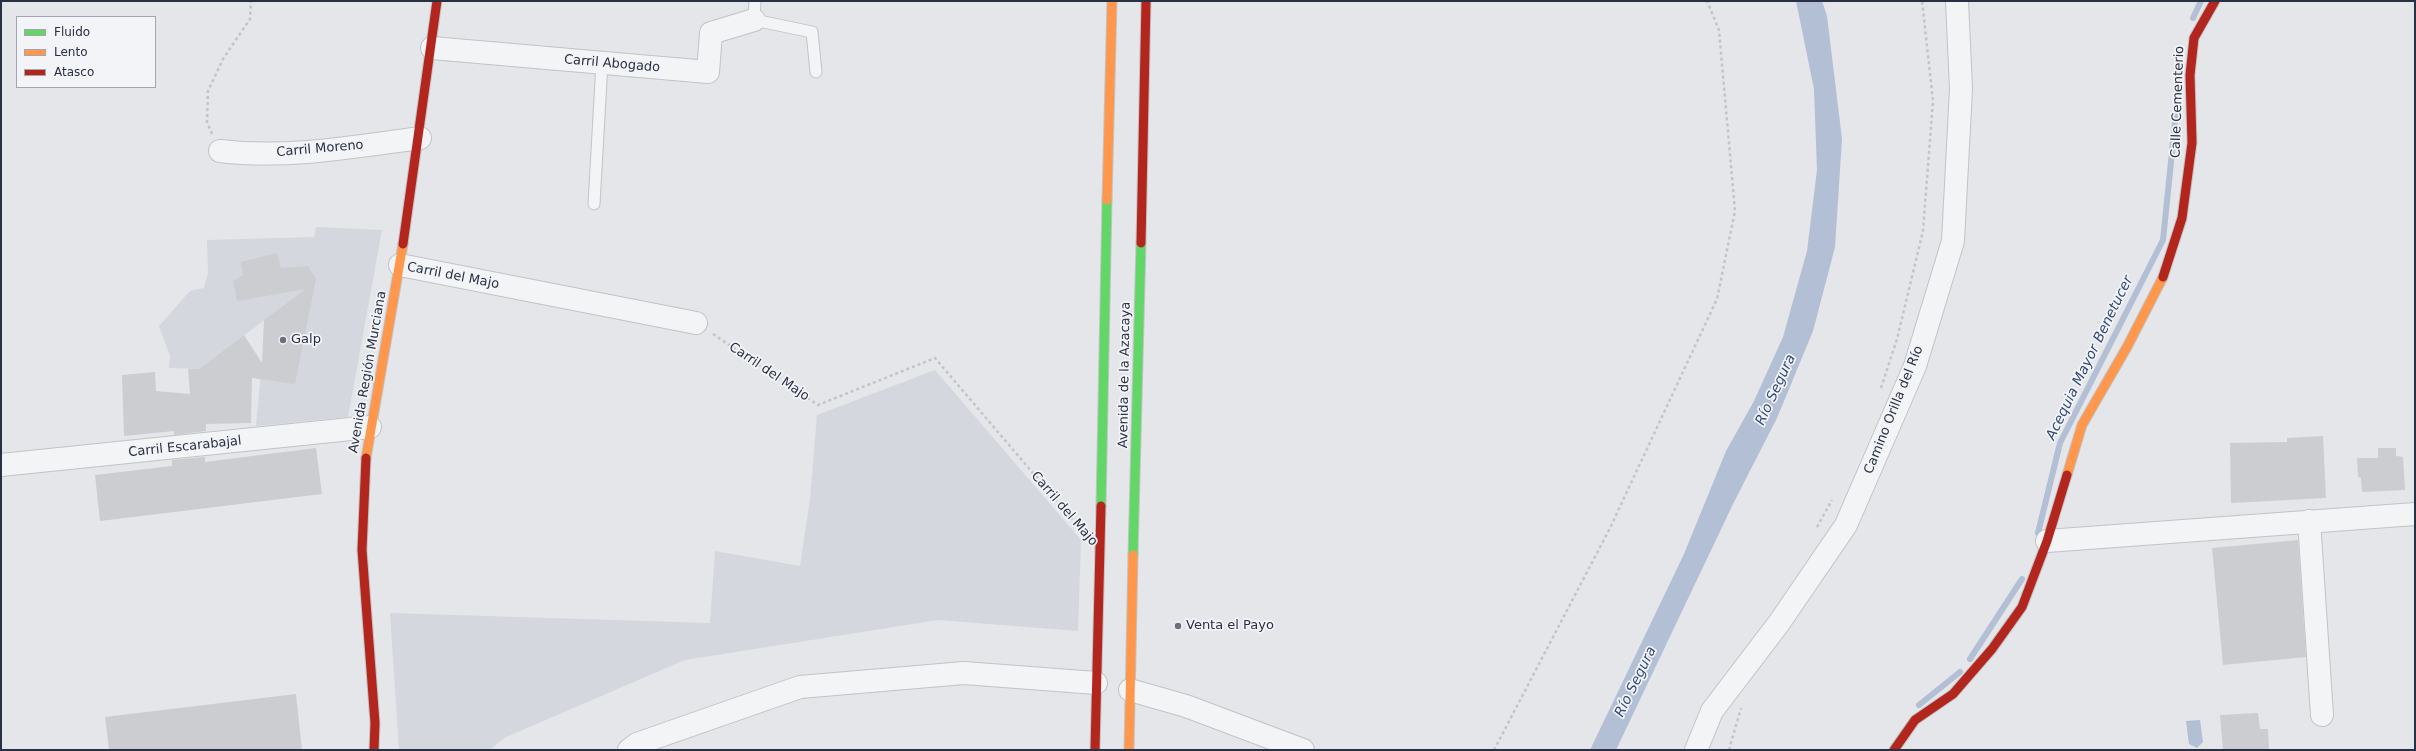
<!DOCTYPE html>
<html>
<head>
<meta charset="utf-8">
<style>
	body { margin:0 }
	#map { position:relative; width:2416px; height:751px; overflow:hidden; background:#e4e6e9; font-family:"DejaVu Sans",sans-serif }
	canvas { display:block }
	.frame { position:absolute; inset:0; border:2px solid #2a3043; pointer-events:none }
	.legend { position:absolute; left:16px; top:16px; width:140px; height:72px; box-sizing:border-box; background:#f2f4f8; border:1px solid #a2a6b0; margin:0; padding:5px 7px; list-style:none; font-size:12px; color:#2a3043 }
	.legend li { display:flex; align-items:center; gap:8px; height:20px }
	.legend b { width:20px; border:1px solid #a2a6b0 }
</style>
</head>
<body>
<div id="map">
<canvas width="2416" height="751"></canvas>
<div class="frame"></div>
<ul class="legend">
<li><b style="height:5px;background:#63d668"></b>Fluido</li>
<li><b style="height:5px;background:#ff974d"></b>Lento</li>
<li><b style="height:5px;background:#b3261e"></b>Atasco</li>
</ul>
</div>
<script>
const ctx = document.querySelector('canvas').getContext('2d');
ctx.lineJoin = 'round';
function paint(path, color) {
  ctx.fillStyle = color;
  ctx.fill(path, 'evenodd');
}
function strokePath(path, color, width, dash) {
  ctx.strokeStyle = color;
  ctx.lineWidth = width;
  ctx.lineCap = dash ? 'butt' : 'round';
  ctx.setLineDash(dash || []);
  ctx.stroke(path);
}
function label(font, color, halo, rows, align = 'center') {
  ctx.font = font + ' "DejaVu Sans",sans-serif';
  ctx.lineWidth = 3.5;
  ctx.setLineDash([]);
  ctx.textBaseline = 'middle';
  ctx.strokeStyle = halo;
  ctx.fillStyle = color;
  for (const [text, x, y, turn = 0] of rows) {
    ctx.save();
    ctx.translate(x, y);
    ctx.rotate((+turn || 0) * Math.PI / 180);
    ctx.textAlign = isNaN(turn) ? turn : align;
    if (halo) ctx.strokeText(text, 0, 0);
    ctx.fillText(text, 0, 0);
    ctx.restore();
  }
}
const built = new Path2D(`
	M 316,227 L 382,230 L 348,417 L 256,426 L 266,319 L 199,369 L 169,368 L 170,356 L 159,326 L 190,291 L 204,288 L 208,273 L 207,240 L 314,237 Z
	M 935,370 L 1081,540 L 1078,631 L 938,620 L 685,660 L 506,737 L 489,750 L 399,750 L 390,613 L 710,623 L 715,551 L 800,566 L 810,499 L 817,415 Z`);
const water = new Path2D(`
	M 1796,1 L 1822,1 L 1827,16 L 1842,139 L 1835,247 L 1813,331 L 1777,418 L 1734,502 L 1616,750 L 1590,750 L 1684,554 L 1726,451 L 1754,401 L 1783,337 L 1807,251 L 1817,170 L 1814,89 Z
	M 2200,720 L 2203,742 L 2197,748 L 2189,744 L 2186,721 Z`);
const stream = new Path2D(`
	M 2193,18 L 2201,1
	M 2038,533 L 2060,443 L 2163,240 L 2180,74
	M 1970,659 L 2022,579
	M 1919,705 L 1960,672`);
const building = new Path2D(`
	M 277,253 L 281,268 L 308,266 L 316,279 L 295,384 L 252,378 L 251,423 L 206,424 L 206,431 L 174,435 L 174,431 L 124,436 L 122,375 L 155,372 L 156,391 L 190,394 L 188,369 L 199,369 L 244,335 L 262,363 L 264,320 L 306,289 L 237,301 L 233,281 L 243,275 L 241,262 Z
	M 2323,436 L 2326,498 L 2231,503 L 2230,443 L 2287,442 L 2287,438 Z
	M 316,448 L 322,494 L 100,521 L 95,475 L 172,466 L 172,460 L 205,457 L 205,462 Z
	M 2378,448 L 2396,448 L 2396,456 L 2403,457 L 2405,490 L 2362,492 L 2361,478 L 2358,477 L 2357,458 L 2378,458 Z
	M 2298,540 L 2306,657 L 2223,665 L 2212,548 Z
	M 296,694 L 302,750 L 109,750 L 105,717 Z
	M 2258,713 L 2260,729 L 2268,729 L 2269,749 L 2223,750 L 2220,715 Z`);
const path = new Path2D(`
	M 212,134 L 207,122 L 208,91 L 223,59 L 250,19 L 251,1
	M 713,334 L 818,405 L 935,358 L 1078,526
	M 1881,388 L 1897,339 L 1923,231 L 1933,101 L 1922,1
	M 1817,527 L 1832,500
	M 1494,750 L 1610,528 L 1717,299 L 1735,211 L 1719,30 L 1707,1
	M 1729,750 L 1741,708`);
const lane = new Path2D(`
	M 755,1 L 754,20 L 812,32 L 816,72
	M 594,204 L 602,63`);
const street = new Path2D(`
	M 432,48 L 708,72 L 711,33 L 754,20
	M 220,151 C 287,159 354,147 420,138
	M 400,265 L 696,323
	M 1,465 L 370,427
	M 2309,521 L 2322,715
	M 2047,541 L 2415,514
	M 1130,690 L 1186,706 L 1303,750
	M 629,750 L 637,744 L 800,687 L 964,673 L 1096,683
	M 1696,750 L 1712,711 L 1779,623 L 1846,525 L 1915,366 L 1953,241 L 1961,89 L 1957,1`);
const fast = new Path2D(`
	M 1101,506 L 1107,200
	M 1133,555 L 1141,243`);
const slow = new Path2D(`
	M 1107,200 L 1112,1
	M 366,458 L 403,244
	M 2067,475 L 2082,425 L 2127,347 L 2163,277
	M 1129,750 L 1133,555`);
const jam = new Path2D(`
	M 1141,243 L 1146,1
	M 403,244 L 437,1
	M 2163,277 L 2182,218 L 2192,143 L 2190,75 L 2194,38 L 2215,1
	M 366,458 L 362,550 L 375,723 L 374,750
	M 1095,750 L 1101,506
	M 1894,750 L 1915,720 L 1953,694 L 1992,649 L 2022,607 L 2047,541 L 2067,475`);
const markers = [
	[283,340,4,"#6b707d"],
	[1178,626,4,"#6b707d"]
];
const streetNames = [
	["Carril Abogado",612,64,5],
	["Calle Cementerio",2178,102,-88],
	["Carril Moreno",320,149,-5],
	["Carril del Majo",453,276,11],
	["Avenida Región Murciana",368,372,-80],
	["Carril del Majo",769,372,34],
	["Avenida de la Azacaya",1125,375,-89],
	["Camino Orilla del Río",1894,410,-68],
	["Carril Escarabajal",185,447,-6],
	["Carril del Majo",1064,509,49]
];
const poiNames = [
	["Galp",291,340],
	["Venta el Payo",1186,626]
];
const waterNames = [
	["Acequia Mayor Benetucer",2090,358,-64],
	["Río Segura",1776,390,-65],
	["Río Segura",1636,682,-64]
];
paint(built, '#d4d7de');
paint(water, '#b2bfd4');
strokePath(stream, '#b2bfd4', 6);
paint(building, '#cccdd1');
strokePath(lane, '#c1c3c7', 13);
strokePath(street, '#c1c3c7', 24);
strokePath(fast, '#c1c3c7', 11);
strokePath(slow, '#c1c3c7', 11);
strokePath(jam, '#c1c3c7', 11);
strokePath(path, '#c3c4c9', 2.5, [3, 3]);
strokePath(lane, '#f3f4f6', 11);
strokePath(street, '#f3f4f6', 22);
strokePath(fast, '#63d668', 9);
strokePath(slow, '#ff974d', 9);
strokePath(jam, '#b3261e', 9);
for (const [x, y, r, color] of markers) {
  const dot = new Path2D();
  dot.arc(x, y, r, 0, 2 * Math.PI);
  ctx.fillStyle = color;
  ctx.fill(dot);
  strokePath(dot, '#f2f4f8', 1.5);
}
label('13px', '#2a3043', '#f2f4f8', streetNames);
label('13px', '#2a3043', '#f2f4f8', poiNames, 'left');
label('italic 14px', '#334a78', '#f2f4f8', waterNames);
</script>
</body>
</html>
